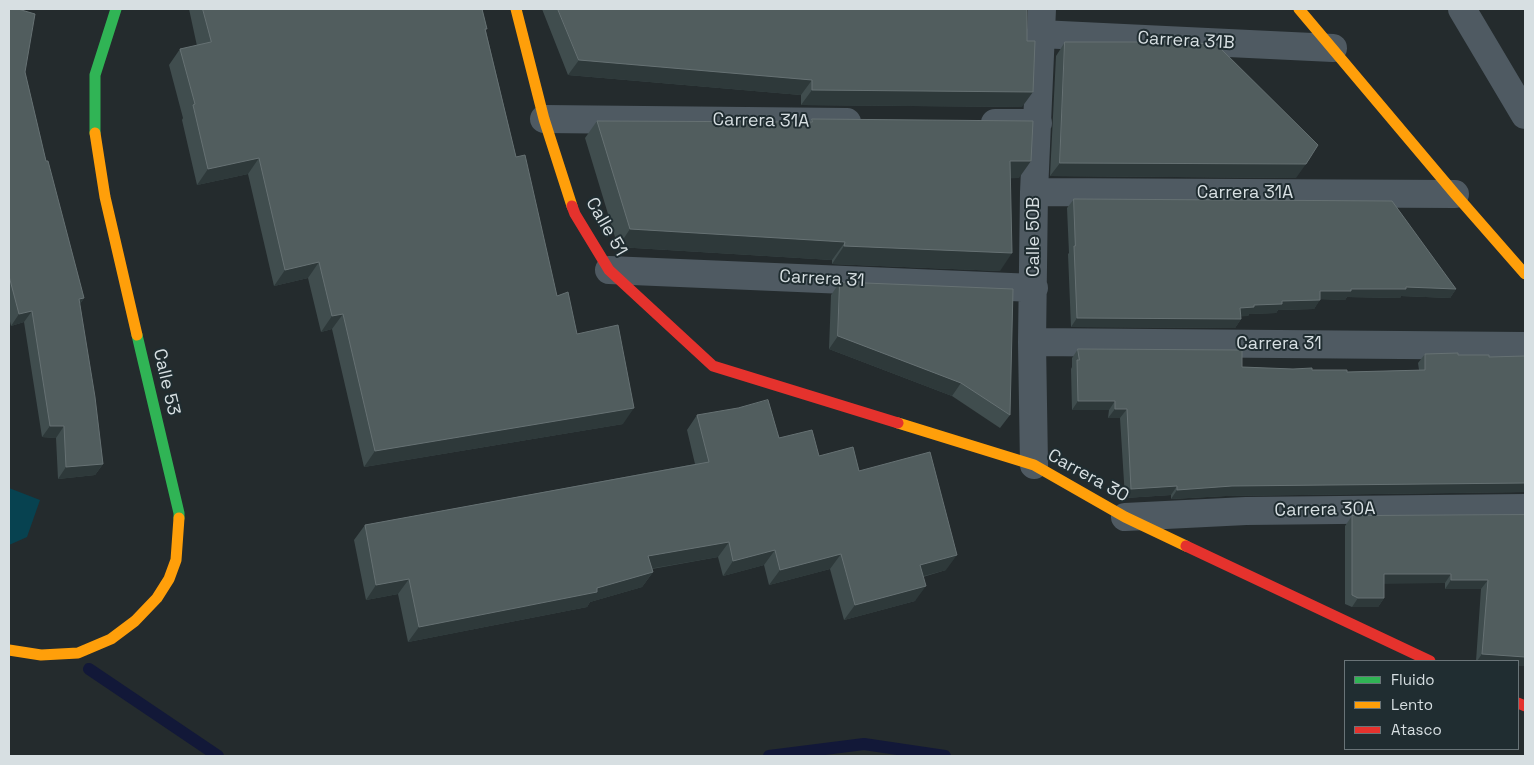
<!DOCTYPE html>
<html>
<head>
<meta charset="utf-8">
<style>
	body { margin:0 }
	#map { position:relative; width:1534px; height:765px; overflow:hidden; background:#242b2d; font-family:"Space Grotesk",sans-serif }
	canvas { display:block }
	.frame { position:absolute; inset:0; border:10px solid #d7dfe2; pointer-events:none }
	.legend { position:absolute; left:1344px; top:660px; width:175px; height:90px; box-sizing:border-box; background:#202d31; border:1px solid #697478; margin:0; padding:6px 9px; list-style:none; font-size:15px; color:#d7dfe2 }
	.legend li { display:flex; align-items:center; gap:10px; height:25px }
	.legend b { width:25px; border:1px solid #697478 }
</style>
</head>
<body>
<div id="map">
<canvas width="1534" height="765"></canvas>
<div class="frame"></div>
<ul class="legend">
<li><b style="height:6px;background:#30b455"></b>Fluido</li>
<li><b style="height:6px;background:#ff9f0a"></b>Lento</li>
<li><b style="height:6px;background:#e5322d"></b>Atasco</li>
</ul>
</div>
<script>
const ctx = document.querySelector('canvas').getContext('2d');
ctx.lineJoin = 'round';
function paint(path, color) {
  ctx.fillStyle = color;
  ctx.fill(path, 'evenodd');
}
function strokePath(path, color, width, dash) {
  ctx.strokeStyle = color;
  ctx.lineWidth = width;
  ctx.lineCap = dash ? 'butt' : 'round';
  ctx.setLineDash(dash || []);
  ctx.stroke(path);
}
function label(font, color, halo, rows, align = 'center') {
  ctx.font = font + ' "Space Grotesk",sans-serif';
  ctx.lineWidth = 4;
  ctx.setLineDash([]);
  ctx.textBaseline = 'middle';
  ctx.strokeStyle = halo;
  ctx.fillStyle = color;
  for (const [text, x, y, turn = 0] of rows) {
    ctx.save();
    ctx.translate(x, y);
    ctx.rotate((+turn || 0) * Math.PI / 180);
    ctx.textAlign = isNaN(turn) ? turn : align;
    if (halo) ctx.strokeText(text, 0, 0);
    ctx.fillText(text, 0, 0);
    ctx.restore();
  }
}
const green = new Path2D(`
	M 9,488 L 40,500 L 27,537 L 9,545 Z`);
const stream = new Path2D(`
	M 89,669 L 218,756
	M 769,756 L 864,744 L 945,756`);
const street = new Path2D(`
	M 1462,9 L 1525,115
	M 1040,34 L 1333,48
	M 544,119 L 847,122
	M 995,123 L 1038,123
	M 1034,192 L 1455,194
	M 609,270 L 1034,288
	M 1032,342 L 1525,346
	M 1034,465 L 1032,342 L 1034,192 L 1042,9
	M 1125,517 L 1246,511 L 1525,508`);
const fast = new Path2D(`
	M 95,133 L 95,75 L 116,9
	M 137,335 L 179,513 L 179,518`);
const slow = new Path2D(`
	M 516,9 L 544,119 L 572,206
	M 1299,9 L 1455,194 L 1525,274
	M 95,133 L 105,197 L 137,335
	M 898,423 L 1034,465 L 1125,517 L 1186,546
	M 9,650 L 41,655 L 78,653 L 111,639 L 135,621 L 157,598 L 169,579 L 176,560 L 179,518`);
const jam = new Path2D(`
	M 572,206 L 575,214 L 609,270 L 713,366 L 898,423
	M 1186,546 L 1430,661
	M 1518,703 L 1525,706`);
const wall = new Path2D(`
	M 9,9 L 25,72 L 46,161 L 84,298 L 80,304 L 103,464 L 95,475 L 58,479 L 56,438 L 42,437 L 24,322 L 11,326 L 9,317 Z
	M 189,9 L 482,9 L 486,31 L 516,157 L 557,296 L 623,424 L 364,467 L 332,329 L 321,332 L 308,278 L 274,286 L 248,174 L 197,185 L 182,120 L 183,118 L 169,65 L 180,49 L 197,46 Z
	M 542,9 L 1027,9 L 1022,107 L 801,105 L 801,95 L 568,75 Z
	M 1065,42 L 1296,178 L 1050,176 L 1056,56 Z
	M 812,119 L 1019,178 L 1010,178 L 1000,271 L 832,264 L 832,260 L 618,247 L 585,138 L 597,121 L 810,122 Z
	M 1074,199 L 1456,289 L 1450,298 L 1401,296 L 1400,298 L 1347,297 L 1345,300 L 1320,299 L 1314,309 L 1278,310 L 1276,313 L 1249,314 L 1248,316 L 1241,316 L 1241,319 L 1235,328 L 1071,327 L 1068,254 L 1069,253 L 1067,208 Z
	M 840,282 L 1010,415 L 1000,428 L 952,396 L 829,349 L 831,295 Z
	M 1078,349 L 1242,367 L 1347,372 L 1419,370 L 1418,363 L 1425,354 L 1489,357 L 1525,492 L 1226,496 L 1171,499 L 1171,495 L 1125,498 L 1120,418 L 1108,418 L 1109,410 L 1072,410 L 1071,369 L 1072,367 L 1072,358 Z
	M 697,415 L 779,438 L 819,456 L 859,471 L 946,570 L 923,577 L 915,601 L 844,620 L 830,569 L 769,585 L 764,565 L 723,576 L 718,557 L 652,569 L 653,572 L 642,587 L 590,602 L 587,607 L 408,642 L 398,594 L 366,600 L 354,540 L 365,525 L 695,464 L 687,430 Z
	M 1525,515 L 1525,666 L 1518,666 L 1518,661 L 1476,661 L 1481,589 L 1445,589 L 1445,583 L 1384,583 L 1384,598 L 1378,607 L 1352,607 L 1345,604 L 1345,526 L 1352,516 Z`);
const shadedWall = new Path2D(`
	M 579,60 L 812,80 L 801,95 L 568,75 Z
	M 812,90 L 1033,92 L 1022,107 L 801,105 Z
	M 259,158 L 248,174 L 197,185 L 208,169 Z
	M 1010,161 L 1031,161 L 1019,178 L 998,179 Z
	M 1060,163 L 1306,164 L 1296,178 L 1050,176 Z
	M 630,229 L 845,242 L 832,260 L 618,247 Z
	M 844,246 L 1012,253 L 1000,271 L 832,264 Z
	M 319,262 L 308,278 L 274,286 L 285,270 Z
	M 1406,287 L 1456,289 L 1450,298 L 1401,296 L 1400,298 L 1347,297 L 1345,300 L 1314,299 L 1320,291 L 1351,289 Z
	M 84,298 L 76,309 L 79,299 Z
	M 1320,300 L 1314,309 L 1278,310 L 1276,313 L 1249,314 L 1248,316 L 1234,317 L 1240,308 L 1282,301 Z
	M 32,311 L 24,322 L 11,326 L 19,314 Z
	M 343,314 L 332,329 L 321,332 L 332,316 Z
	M 1077,318 L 1241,319 L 1235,328 L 1071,327 Z
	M 838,336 L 961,383 L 952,396 L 829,349 Z
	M 1078,401 L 1115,401 L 1109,410 L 1072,410 Z
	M 634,408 L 623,424 L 364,467 L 375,451 Z
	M 1115,409 L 1127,409 L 1120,418 L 1108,418 Z
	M 50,426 L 64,426 L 56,438 L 42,437 Z
	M 103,464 L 95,475 L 58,479 L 66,467 Z
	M 1525,483 L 1525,492 L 1226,496 L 1171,499 L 1177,490 L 1232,486 Z
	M 1177,486 L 1171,495 L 1125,498 L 1131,489 Z
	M 729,542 L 718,557 L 637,571 L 648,556 Z
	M 775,550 L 764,565 L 723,576 L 733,561 Z
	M 841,554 L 830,569 L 769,585 L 780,570 Z
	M 957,555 L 946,570 L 909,580 L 920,565 Z
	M 653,572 L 642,587 L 590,602 L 587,607 L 408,642 L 419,627 L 597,588 Z
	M 1384,574 L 1451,574 L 1445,583 L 1378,584 Z
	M 409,579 L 398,594 L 366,600 L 376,585 Z
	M 1451,580 L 1488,580 L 1481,589 L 1445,589 Z
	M 926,586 L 915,601 L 844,620 L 855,605 Z
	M 1358,598 L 1384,598 L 1378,607 L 1352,607 Z
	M 1482,654 L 1525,657 L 1525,666 L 1518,666 L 1518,661 L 1477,661 Z`);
const building = new Path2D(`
	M 9,9 L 18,9 L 35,14 L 25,72 L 46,161 L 48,161 L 84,298 L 79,299 L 95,397 L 103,464 L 66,467 L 64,426 L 50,426 L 32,311 L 19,314 L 9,276 Z
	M 203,9 L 482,9 L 487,29 L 485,29 L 516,157 L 525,155 L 557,296 L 568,292 L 577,334 L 618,325 L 634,408 L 375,451 L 343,314 L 332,316 L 319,262 L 285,270 L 259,158 L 208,169 L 193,105 L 195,104 L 180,49 L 211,42 Z
	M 558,9 L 1027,9 L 1027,41 L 1035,41 L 1033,92 L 812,90 L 812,80 L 579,60 Z
	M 1065,42 L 1169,42 L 1216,44 L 1318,145 L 1306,164 L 1060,163 Z
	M 812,119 L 1033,121 L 1031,161 L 1010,161 L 1012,253 L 844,246 L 845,242 L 630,229 L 597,121 L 812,122 Z
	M 1074,199 L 1392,201 L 1456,289 L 1406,287 L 1406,289 L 1351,289 L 1351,291 L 1320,291 L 1320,300 L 1282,301 L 1282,304 L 1254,305 L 1254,307 L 1240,308 L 1241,319 L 1077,318 L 1074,246 L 1075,246 Z
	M 840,282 L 1013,289 L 1010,415 L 961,383 L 838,336 Z
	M 1078,349 L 1242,350 L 1242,367 L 1293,369 L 1312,368 L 1312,370 L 1347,370 L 1347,372 L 1425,370 L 1425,354 L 1458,353 L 1458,355 L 1489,355 L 1489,357 L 1525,356 L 1525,483 L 1232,486 L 1177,490 L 1177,486 L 1131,489 L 1127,409 L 1115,409 L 1115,401 L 1078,401 L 1077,360 L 1079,360 Z
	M 768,400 L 779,438 L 812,430 L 819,456 L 853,447 L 859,471 L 930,452 L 957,555 L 920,565 L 926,586 L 855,605 L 841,554 L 780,570 L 775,550 L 733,561 L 729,542 L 648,556 L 653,572 L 597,588 L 597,592 L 419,627 L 409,579 L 376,585 L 365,525 L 709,462 L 697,415 L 738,408 Z
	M 1525,515 L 1525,657 L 1482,654 L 1488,580 L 1451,580 L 1451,574 L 1384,574 L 1384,598 L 1358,598 L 1352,595 L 1352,516 Z`);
const streetNames = [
	["Carrera 31B",1186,41,3],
	["Carrera 31A",761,121,1],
	["Carrera 31A",1245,193],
	["Calle 51",606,227,60],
	["Calle 50B",1034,237,-90],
	["Carrera 31",822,279,3],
	["Carrera 31",1279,344],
	["Calle 53",166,382,77],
	["Carrera 30",1088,476,29],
	["Carrera 30A",1325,510,-1]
];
paint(green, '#074250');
strokePath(stream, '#121838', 12);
strokePath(street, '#4f5a62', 28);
strokePath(fast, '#30b455', 11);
strokePath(slow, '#ff9f0a', 11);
strokePath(jam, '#e5322d', 11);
paint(wall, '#404d4e');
paint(shadedWall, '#2e393a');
paint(building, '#515d5e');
strokePath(building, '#667173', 1);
label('18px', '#d7dfe2', '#202d31', streetNames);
</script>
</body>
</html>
